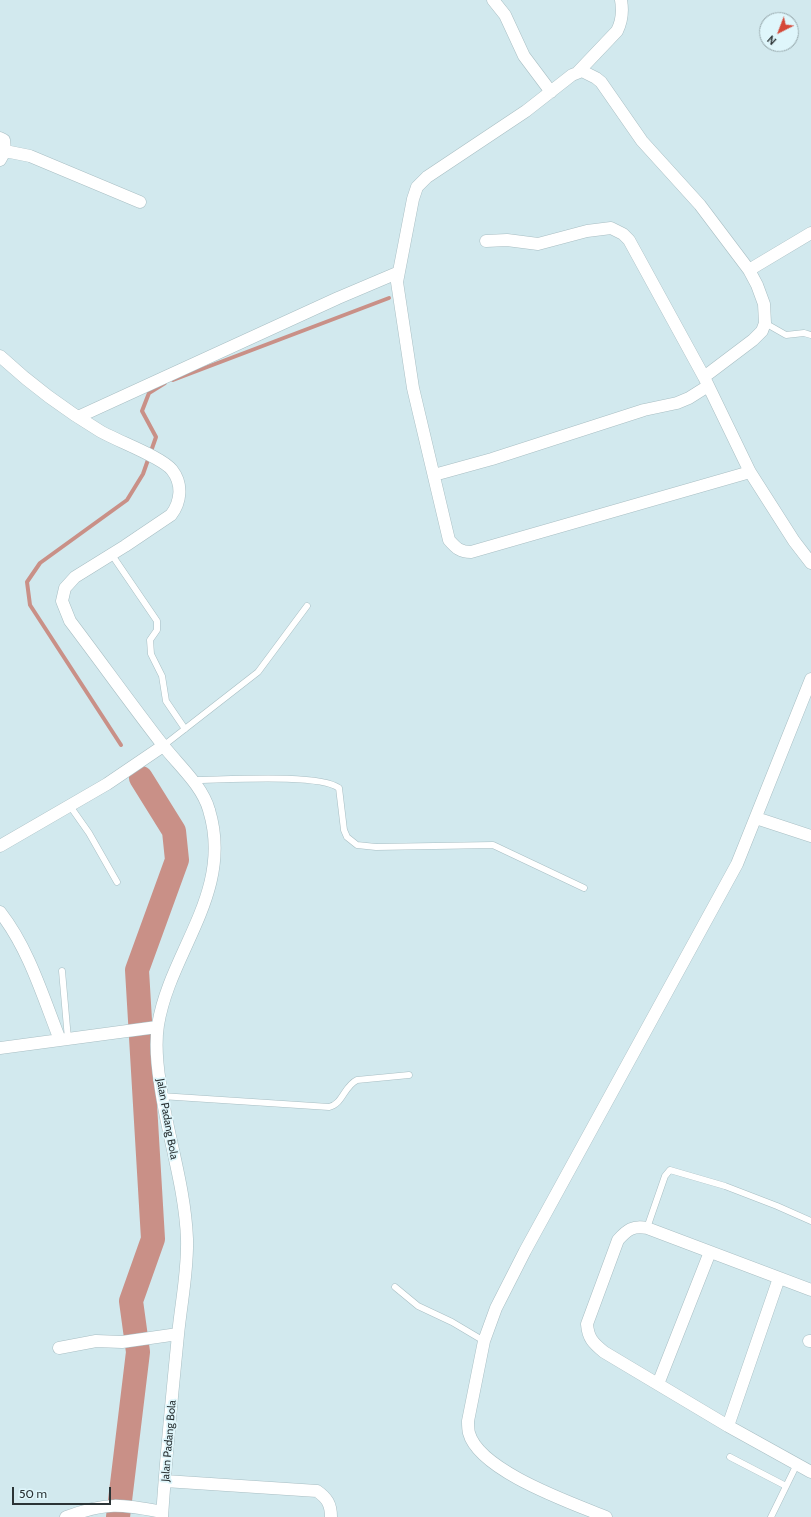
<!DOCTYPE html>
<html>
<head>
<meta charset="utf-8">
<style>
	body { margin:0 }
	#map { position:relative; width:811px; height:1517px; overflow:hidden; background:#d2e9ee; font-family:Cabin,sans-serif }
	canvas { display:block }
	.north { position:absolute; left:759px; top:12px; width:40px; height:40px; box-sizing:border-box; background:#dff6fb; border:1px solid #97a8ac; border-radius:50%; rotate:222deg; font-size:11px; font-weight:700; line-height:16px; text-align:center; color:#2b3335 }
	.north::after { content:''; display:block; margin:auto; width:14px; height:18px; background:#d54838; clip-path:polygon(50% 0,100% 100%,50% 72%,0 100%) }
	.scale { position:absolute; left:12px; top:1487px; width:99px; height:18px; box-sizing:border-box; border:2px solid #2b3335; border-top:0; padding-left:5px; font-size:12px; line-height:14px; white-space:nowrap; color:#2b3335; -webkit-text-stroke:3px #dff6fb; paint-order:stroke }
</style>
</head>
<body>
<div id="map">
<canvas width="811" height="1517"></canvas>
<div class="north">N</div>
<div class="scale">50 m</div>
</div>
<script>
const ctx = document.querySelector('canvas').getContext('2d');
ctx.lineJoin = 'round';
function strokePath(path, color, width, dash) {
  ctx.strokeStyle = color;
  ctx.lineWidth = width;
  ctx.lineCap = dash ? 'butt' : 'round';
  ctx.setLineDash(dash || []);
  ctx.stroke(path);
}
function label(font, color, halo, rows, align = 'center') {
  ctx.font = font + ' Cabin,sans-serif';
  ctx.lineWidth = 3.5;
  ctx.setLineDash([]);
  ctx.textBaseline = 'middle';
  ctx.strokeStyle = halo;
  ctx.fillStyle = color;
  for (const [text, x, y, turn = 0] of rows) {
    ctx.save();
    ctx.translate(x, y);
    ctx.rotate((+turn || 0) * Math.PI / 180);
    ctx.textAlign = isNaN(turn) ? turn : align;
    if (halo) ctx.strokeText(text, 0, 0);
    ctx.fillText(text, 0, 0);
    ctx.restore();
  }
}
const stream = new Path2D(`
	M 173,380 L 389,298
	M 121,745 L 30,605 L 27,582 L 40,563 L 127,500 L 143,474 L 156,437 L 142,411 L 149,393 L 165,383`);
const river = new Path2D(`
	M 118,1517 L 138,1352 L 131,1301 L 153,1239 L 137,970 L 177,860 L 174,831 L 141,778`);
const service = new Path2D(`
	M 765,323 L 786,335 L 804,333 L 811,335
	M 112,555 L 157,621 L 157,630 L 150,640 L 151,654 L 162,676 L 166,701 L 185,729
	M 163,746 L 258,672 L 307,606
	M 193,780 C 222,780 319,773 339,788 L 344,830 L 347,837 L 357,845 L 376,847 L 493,845 L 584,888
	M 70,806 L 89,833 L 117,882
	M 62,971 L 68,1039
	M 161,1096 L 329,1107 C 343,1104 344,1086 357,1080 L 409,1075
	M 647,1228 L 665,1176 L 670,1170 L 725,1186 L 777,1206 L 811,1221
	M 395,1287 L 418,1306 L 452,1322 L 484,1341
	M 730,1457 L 786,1486
	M 771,1517 L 797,1464`);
const minor = new Path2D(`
	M 493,0 L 505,15 L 524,56 L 551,92
	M 578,72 L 617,31 C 622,21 623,11 621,0
	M 0,138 L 4,140 L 5,151 L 0,160
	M 5,151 L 30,156 L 140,202
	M 486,241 L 507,240 L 538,244 L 587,231 L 611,228 L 623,234 L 629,240 L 704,377 L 750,472 L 794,541 L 811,563
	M 749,270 L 811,233
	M 0,356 C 30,384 65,410 100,431 C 117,441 162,457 172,470 C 183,484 181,502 171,515 L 125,546 L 75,577 L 65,588 L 62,601 L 70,621 C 101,662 131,704 162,744 C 178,765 202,785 209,810 C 234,892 170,951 158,1025 C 155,1044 157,1064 160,1083 C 167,1135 185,1186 187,1239 C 188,1271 181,1303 178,1335 C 172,1395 166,1456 162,1517
	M 704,377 L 753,340 L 762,331 L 765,323 L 764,304 L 757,285 L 749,270 L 700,205 L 642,141 L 601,82 L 596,78 L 582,71 L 572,75 L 526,111 L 427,177 L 417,187 L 413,199 L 397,282 L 413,388 L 449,540 C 456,548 460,552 471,552 L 750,472
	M 78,417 L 338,298 L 397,273
	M 434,475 L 492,459 L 644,410 L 677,403 L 689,398 L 708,386
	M 756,818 L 811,836
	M 0,846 L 107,784 L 163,746
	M 0,912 C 29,949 43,997 60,1040
	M 0,1048 L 157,1027
	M 811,1290 L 647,1228 C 633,1225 627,1230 618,1240 L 587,1324 C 588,1338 593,1343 604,1352 L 728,1426 L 811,1472
	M 809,1341 L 811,1341
	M 59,1348 L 96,1341 L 122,1342 L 178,1334
	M 658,1384 L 710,1252
	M 728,1426 L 779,1278
	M 165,1481 L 317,1491 C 327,1498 331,1504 331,1517
	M 66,1517 C 106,1502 121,1504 162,1512
	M 606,1517 C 572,1503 479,1471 469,1433 C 468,1429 468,1425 468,1421 L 484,1341 L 496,1308 L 525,1251 L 737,864 L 811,679`);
const streetNames = [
	["Jalan Padang Bola",167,1119,80],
	["Jalan Padang Bola",169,1441,-85]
];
strokePath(stream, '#c99087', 4);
strokePath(river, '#c99087', 24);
strokePath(service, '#a8bec3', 7);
strokePath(minor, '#a8bec3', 13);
strokePath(service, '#fff', 6);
strokePath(minor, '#fff', 12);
label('11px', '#2b3335', '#dff6fb', streetNames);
</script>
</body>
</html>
